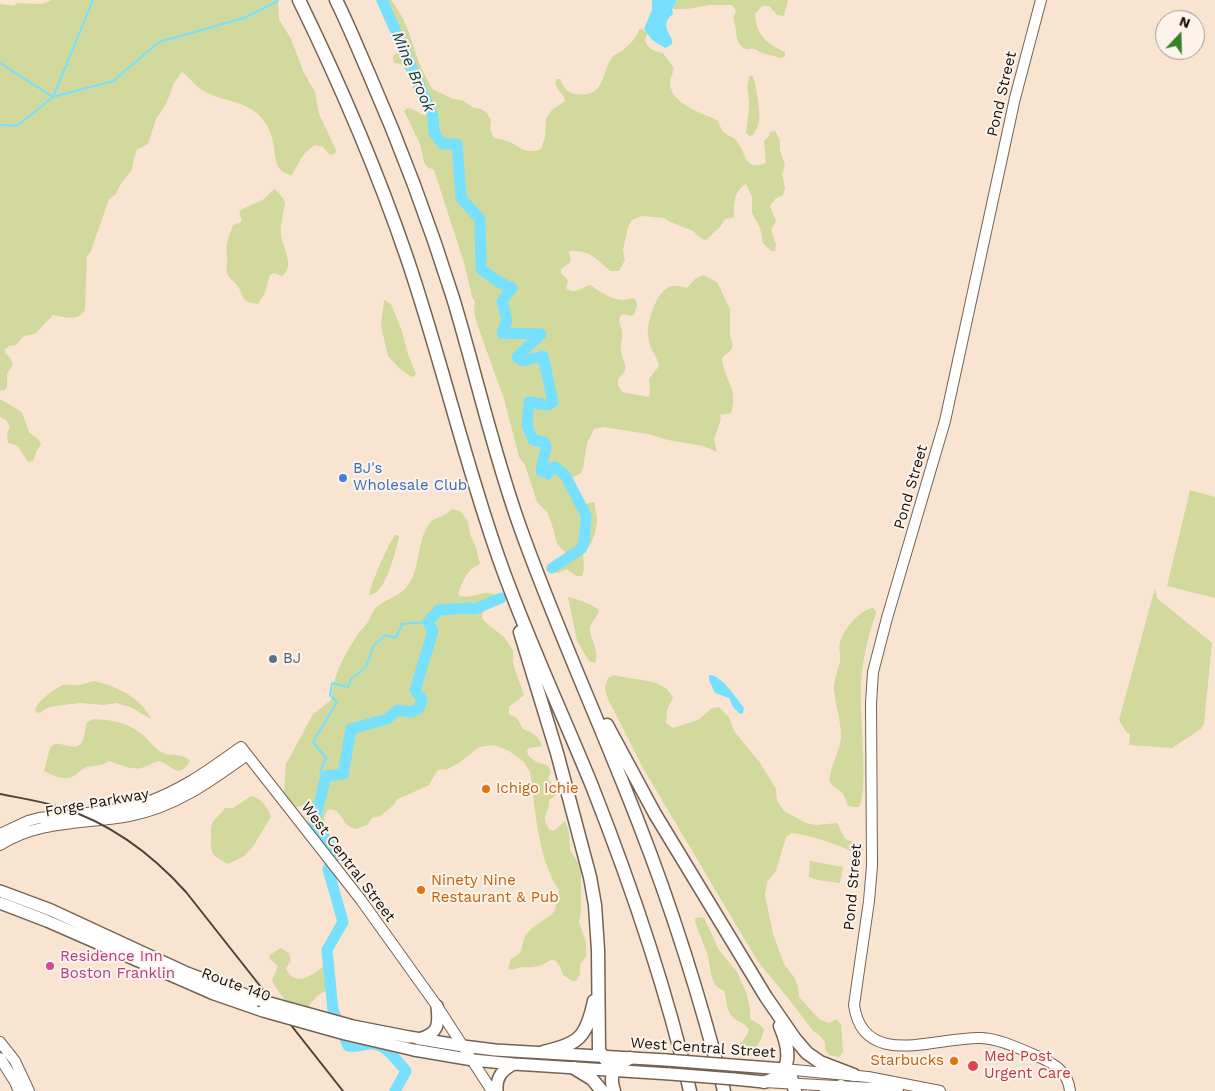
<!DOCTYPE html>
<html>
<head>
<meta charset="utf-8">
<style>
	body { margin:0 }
	#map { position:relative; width:1215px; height:1091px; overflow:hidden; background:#f9e4d2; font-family:"Work Sans",sans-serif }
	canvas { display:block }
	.north { position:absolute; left:1155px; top:10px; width:50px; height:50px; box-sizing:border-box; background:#fcf4ec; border:1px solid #a09992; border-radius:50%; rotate:21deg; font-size:14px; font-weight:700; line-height:20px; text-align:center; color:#17110a }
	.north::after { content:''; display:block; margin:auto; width:18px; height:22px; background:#368129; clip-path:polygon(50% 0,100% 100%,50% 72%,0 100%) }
</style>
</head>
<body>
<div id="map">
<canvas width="1215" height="1091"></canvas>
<div class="north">N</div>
</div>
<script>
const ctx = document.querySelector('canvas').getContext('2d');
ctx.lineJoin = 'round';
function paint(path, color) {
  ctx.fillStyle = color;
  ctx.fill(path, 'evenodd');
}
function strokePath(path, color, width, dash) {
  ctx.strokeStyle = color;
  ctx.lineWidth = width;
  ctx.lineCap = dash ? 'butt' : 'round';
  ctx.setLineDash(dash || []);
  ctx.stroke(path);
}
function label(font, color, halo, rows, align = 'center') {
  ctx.font = font + ' "Work Sans",sans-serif';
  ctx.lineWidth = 4;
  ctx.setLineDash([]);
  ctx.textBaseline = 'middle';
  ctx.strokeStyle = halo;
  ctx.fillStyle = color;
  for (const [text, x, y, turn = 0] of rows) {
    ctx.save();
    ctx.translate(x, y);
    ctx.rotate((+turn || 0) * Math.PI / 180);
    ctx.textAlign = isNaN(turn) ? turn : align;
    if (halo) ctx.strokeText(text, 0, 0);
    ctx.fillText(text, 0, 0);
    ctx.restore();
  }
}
const green = new Path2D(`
	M 51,0 L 278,0 L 279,19 L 291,39 L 304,73 L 315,92 L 319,114 L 336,150 L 335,154 L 330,155 L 323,147 L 315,145 C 302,153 299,163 292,175 C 273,173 276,155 273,142 C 271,134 268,126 263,120 C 249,100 221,102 202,90 C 194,85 189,77 182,72 L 174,83 L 166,104 L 156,119 L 148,144 L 137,150 L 134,157 L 132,170 L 122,182 L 115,195 L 109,199 L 91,251 L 87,257 L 85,310 C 78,322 64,317 53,315 L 35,334 L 24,336 L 16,345 L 9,346 L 5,349 L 5,353 L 10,357 L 13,365 L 7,374 L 7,387 L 5,390 L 0,391 L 0,4 L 14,6 L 17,3 L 42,4 Z
	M 376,0 L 391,0 C 407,21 409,34 417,57 C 421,68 427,79 432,89 L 453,99 L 462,100 L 474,108 L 481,109 L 487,113 L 491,120 L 490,129 L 494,138 C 499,139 505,140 510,142 C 523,149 525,154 541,149 L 545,137 L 546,118 L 552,110 L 565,101 C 564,92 553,89 556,79 L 560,79 C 563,87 567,93 576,94 C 607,98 600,72 613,56 C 616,53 620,53 623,50 C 630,44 636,39 639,29 L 642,29 L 647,33 L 645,41 C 648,49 655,52 663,53 L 674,68 C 673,73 670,79 670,84 C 672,105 702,113 717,120 C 720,124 721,131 725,133 C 729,136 733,137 736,140 C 747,153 744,172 766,163 L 764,141 L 769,136 L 770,132 L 775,131 L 780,140 L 780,151 L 785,165 L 782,174 L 785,188 L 783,195 L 775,199 L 770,206 L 776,221 L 771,230 L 776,244 L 775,251 L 771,251 L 763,243 L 760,228 L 752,213 L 752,197 L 746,184 C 734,191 734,203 734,217 L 725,219 L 720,227 L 706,240 L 702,239 L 693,231 L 670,222 L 664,218 L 642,216 L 632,220 L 628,227 L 623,250 L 625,260 L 619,271 L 610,271 C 595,258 591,250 569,251 C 573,265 568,262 561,270 L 561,273 L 568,280 L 566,288 C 574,295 581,288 590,285 C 604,294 616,304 633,298 L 636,300 L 637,306 L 634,315 L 630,316 L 624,314 L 620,316 C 618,322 621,325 622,331 C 623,338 620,345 621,351 C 624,366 631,367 618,379 L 618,385 L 622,392 L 649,397 L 650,392 L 649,379 L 659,366 C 658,358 652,353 650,345 C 649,340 647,334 648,329 C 649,317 658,288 672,286 C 676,285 682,287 687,288 L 695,279 L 703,275 L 717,282 L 730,309 L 730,335 L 733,345 L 731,350 L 722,358 C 724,381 739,388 731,413 L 720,415 L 721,419 L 714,439 L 717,452 L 703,446 L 668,440 L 648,434 L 603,427 L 594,429 L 587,443 L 583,468 L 580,474 L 571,478 C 569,489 579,496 586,504 L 593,502 L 595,503 C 594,510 597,513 597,519 C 597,533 591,545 583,555 L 584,569 L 582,576 L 576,576 L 567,569 L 558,573 L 551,571 L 552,567 L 567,554 L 557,544 L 552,525 L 547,512 L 537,502 L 525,465 L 519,457 L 504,399 L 477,324 L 474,311 L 475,302 L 472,297 L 465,266 L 434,170 L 427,167 L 424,162 L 420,144 L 404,111 L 407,108 C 414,108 419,115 426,115 L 425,109 L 418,98 L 404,67 L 401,64 L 394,63 L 393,56 L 398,52 L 397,47 Z
	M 677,0 L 788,0 L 784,16 L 777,15 L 769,6 L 762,6 L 755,14 C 756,35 767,44 785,52 L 785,56 L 781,58 C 775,56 768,55 762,53 C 759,52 757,50 755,49 C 752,48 749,50 747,49 C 738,48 736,37 736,30 C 735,22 731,19 736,11 L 732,5 L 709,5 L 687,9 L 672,9 Z
	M 750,76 L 753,76 C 756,85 761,113 759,123 C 758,127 755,131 754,134 L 750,136 L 746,133 C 747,123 749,113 749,104 C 749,94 745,85 750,76 Z
	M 274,189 L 279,193 L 285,202 C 284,212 280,224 281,235 C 282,247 296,266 282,276 L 274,273 L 270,275 L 265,293 L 258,304 C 239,302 245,296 237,285 C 235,282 231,280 229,277 C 224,269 228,266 227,258 C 225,243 228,239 233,225 L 240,223 L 242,220 L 239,213 L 241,210 L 264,199 Z
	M 384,300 L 391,304 L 402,331 L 408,354 L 416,374 L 414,377 L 410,376 L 398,367 L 388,356 L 381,326 Z
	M 0,399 L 22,412 L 29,432 L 39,440 L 41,445 L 37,450 L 33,461 L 28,462 L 18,446 L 8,443 L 7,434 L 10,426 L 6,420 L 0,417 Z
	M 1190,490 L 1215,497 L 1215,598 L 1167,586 Z
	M 452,509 L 460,511 L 468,521 L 470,534 L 476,547 L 480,564 C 466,570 463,582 458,594 L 460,596 C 471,598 476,594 486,593 C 490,593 495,595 499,595 L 496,604 L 484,608 L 482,617 L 483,620 L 505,638 L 513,651 L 513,664 L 524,695 L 509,707 L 509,714 L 517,718 L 523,729 C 532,732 539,736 542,746 L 529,748 L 527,751 C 529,761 539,762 548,766 L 551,772 L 548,779 L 555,787 L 557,791 L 555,796 L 549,800 C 550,815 539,813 550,830 L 554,831 L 565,821 L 569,832 L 570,850 L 579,864 L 581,872 L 581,912 L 579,922 L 586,942 L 586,956 L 580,965 L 580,974 L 577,980 L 574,982 L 563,975 C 554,947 549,967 533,967 C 523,968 522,966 513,970 L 508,969 L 511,959 L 520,953 L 525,936 L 533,927 L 551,915 L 555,910 L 559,890 C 537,858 536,810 530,772 L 524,762 L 509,751 L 494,745 L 479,747 L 459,763 L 446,770 L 441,769 L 437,771 L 429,785 L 396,800 L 394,805 L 380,816 L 372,818 L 367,825 L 356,829 C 354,828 351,828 349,826 C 340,820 340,807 328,810 L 324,817 L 327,835 L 324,844 C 317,836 307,827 308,816 C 308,811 311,809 309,804 L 296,807 L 290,804 L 284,792 L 286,764 L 313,714 L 331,700 C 333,676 343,657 356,637 C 359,631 365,627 368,622 C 371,616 373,610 378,606 C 388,598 402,595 409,584 C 421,566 416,541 430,523 C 434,517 444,518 452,509 Z
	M 395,535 L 398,535 L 399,538 C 395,551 386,595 369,595 C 370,586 389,542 395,535 Z
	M 1155,588 L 1157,598 L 1212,643 L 1204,724 L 1201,729 L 1172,748 L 1129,745 L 1130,734 L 1126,732 L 1119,720 Z
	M 568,597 C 575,598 594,605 599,610 C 598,617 591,621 590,628 C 590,641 600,650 595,663 L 589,661 L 577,641 Z
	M 873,608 L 876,611 L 876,613 C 868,636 862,661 861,685 C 859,708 869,795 859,807 L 853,807 L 847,805 C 846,801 845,797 843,794 C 839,789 832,788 830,781 C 828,772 841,748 841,737 C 841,722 836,706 834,691 C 833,681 838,671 840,661 C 841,655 838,648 840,642 C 844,629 859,610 873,608 Z
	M 614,675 C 632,681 665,677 673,698 L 667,710 L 666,723 L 673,728 L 698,720 L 712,708 L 719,707 L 729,717 L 734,731 L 761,764 L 776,789 L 777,801 L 784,811 L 806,823 L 816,825 L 837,823 L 845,839 L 863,846 L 863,850 L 860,854 C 853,853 848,850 842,847 C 826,841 808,835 792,833 L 786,837 L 776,871 L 767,882 L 765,895 L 773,934 L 784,964 L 794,977 L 798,986 L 799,997 L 820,1020 L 830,1023 L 836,1019 L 841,1024 L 843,1052 L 839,1057 L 829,1055 L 825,1049 L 825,1042 L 820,1036 L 813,1031 L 788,998 L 759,963 L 745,940 L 643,768 L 608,699 L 605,688 L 608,678 Z
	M 94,681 C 116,686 142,698 151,719 L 130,707 L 116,703 L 103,705 L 80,703 L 63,705 L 49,707 L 39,713 L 35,711 C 36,702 55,688 63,685 C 68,684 74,686 79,685 C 84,684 89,682 94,681 Z
	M 93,719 C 113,720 128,722 144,736 C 149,741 155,748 161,752 C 170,757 182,752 190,761 C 177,781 173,765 159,761 C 153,762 150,765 144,767 C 134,772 119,764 109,761 C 98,768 95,764 85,768 C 80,770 77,775 72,777 C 63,781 52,775 44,771 C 46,766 49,750 50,748 C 58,736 74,755 82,742 C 85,737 85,728 87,722 Z
	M 251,796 C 262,798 267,807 271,817 L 252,848 L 243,857 L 228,864 C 212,855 210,855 211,836 C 211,832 210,827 212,824 C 215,817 221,815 225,808 L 233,808 Z
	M 810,861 L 843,867 L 840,883 L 817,880 L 809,877 Z
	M 698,917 L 704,918 L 719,950 L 737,972 L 746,992 L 750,1008 L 750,1019 L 759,1024 L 764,1029 C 763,1038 756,1046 753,1055 L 740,1056 L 734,1050 L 745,1038 L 749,1030 C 743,1020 736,1023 731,1015 C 726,1009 727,999 724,991 C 721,989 717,988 715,984 C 710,976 710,966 708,957 C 706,947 695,926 695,919 Z
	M 281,948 L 289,953 L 291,961 L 286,968 C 296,992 317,970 330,962 L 330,988 L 317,996 L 308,1007 L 314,1029 L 312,1031 L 308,1031 L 304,1028 L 275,986 L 272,980 L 278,966 L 271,960 L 269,957 L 271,954 Z`);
const water = new Path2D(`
	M 652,0 L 677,0 L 672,9 L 673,14 C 653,29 686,42 665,48 L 652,40 L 644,29 L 652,10 Z
	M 709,675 C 721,674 737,699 744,708 L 743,713 L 740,714 L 733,707 L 729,698 L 715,693 L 709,680 Z`);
const stream = new Path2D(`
	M 0,63 L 53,97 L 93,0
	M 0,125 L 17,126 L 53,97 L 113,81 L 159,42 L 244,18 L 278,1
	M 326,776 L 320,772 L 326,758 L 313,742 L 337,702 L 330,695 L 332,683 L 348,687 L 351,679 L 366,667 L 374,645 L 386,635 L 396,638 L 402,624 L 428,622`);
const river = new Path2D(`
	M 382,0 L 433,116 L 434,133 L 443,144 L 457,144 L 461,198 L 480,219 L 481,269 L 497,281 L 512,288 L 502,301 L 507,320 L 502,333 L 541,334 L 517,357 L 523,361 L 543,356 L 553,402 L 547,405 L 529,402 L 527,425 L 533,440 L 544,442 L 546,446 L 541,471 L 548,474 L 551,468 L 555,467 L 565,475 L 586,515 L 584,542 L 581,549 L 552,568
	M 395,1091 L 406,1071 C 397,1061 384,1041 368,1044 C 360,1046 358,1047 348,1046 L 333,1010 L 327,950 L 343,922 L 328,869 L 335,855 L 329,843 L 314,824 L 326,776 L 343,774 L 351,729 L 387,719 L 398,710 L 411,712 L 419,708 L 422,700 L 415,690 L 433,631 L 428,622 L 439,610 L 469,608 L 475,609 L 501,598`);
const secondary = new Path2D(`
	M 1041,0 L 1015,98 L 945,421 L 887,618 L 873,672 L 871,703 L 872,866 L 869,901 L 854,1005 C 863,1071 939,1036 981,1038 C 1001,1039 1020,1049 1039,1057 C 1055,1064 1068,1072 1070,1091
	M 0,834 L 28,821 L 39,818 C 72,813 108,813 141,804 C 179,792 209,770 241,747 L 361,900 L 437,1006 L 492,1091
	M 0,845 C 38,820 86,824 129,816 C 174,808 211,781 247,755
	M 0,1042 L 15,1061 L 29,1091
	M 0,1058 L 15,1082 L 19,1091
	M 784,1069 L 868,1077 L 940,1091
	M 764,1082 L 872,1088 L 898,1091`);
const primary = new Path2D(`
	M 0,891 L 51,910 L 187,973 L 259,1000
	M 0,903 L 47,921 L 214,994 L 263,1011
	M 409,1037 L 463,1046 L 495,1050 L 666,1060
	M 419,1039 C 439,1033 439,1025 437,1006
	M 414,1050 L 473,1060 L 514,1064 L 670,1074
	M 731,1065 L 784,1069
	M 734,1079 L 764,1082
	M 497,1091 C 496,1077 502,1070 514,1064`);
const highway = new Path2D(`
	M 299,0 C 340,84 377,170 407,258 C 441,358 464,460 499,559 C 526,636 561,710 592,786 C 631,885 666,987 690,1091
	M 336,0 C 348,24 358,49 369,74 C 401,147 429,222 453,298 C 476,374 493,452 520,527 C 556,628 601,725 639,824 C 673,911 701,1001 724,1091
	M 520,632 L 557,753 L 590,877 L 595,905 L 598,950 L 599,1051 L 614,1070
	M 607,725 L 655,814 L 766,997 L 795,1039 L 807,1053 L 820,1062 L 854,1075
	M 543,1052 C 579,1044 586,1038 594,1001
	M 574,1068 L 592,1079 L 602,1091
	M 784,1069 L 791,1077 L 795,1091
	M 764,1082 C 794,1075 790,1049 780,1026
	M 614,1091 C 608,1074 615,1065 630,1058
	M 826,1091 L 841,1086`);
const rail = new Path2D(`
	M 0,794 C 20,798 40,801 60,807 C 110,823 151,853 186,892 L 343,1091`);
const primaryBridge = new Path2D(`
	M 259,1000 L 353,1026 L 409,1037
	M 263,1011 L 345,1034 L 414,1050
	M 666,1060 L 731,1065
	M 670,1074 L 734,1079`);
const markers = [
	[343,478,5,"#3f7fe0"],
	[273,659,5,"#5c6f8a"],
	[486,789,5,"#e8710a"],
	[421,890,5,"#e8710a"],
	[50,966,5,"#d1479c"],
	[954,1061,5,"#e8710a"],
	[973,1066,6,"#e0444e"]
];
const streetNames = [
	["Pond Street",1002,94,-77],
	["Pond Street",911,487,-74],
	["Forge Parkway",97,803,-10],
	["West Central Street",348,862,53],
	["Pond Street",853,887,-85],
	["Route 140",236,985,20],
	["West Central Street",703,1048,4]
];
const shopNames = [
	["BJ's",353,469],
	["Wholesale Club",353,486]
];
const serviceNames = [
	["BJ",283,659]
];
const foodNames = [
	["Ichigo Ichie",496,789],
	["Ninety Nine",431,881],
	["Restaurant & Pub",431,898],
	["Starbucks",944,1061,"right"]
];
const hotelNames = [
	["Residence Inn",60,957],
	["Boston Franklin",60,974]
];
const healthNames = [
	["Med Post",984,1057],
	["Urgent Care",984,1074]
];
const waterNames = [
	["Mine Brook",413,72,67]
];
paint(green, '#d1da9c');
paint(water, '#76e0fe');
strokePath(stream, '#76e0fe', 2);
strokePath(river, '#76e0fe', 11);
strokePath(secondary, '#746353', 12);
strokePath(primary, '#746353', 14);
strokePath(highway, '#746353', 15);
strokePath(secondary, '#fff', 10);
strokePath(primary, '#fff', 11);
strokePath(highway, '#fff', 12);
strokePath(rail, '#4e443a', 2);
strokePath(primaryBridge, '#746353', 14, []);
strokePath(primaryBridge, '#fff', 11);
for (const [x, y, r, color] of markers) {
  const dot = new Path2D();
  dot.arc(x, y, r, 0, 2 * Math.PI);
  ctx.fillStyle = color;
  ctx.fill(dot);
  strokePath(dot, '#fcf4ec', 2);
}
label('15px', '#17110a', '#fcf4ec', streetNames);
label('15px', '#366cbe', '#fcf4ec', shopNames, 'left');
label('15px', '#4e5e75', '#fcf4ec', serviceNames, 'left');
label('15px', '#c56008', '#fcf4ec', foodNames, 'left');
label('15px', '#b23c85', '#fcf4ec', hotelNames, 'left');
label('15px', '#be3a42', '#fcf4ec', healthNames, 'left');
label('italic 16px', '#0c3e4b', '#fcf4ec', waterNames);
</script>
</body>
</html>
